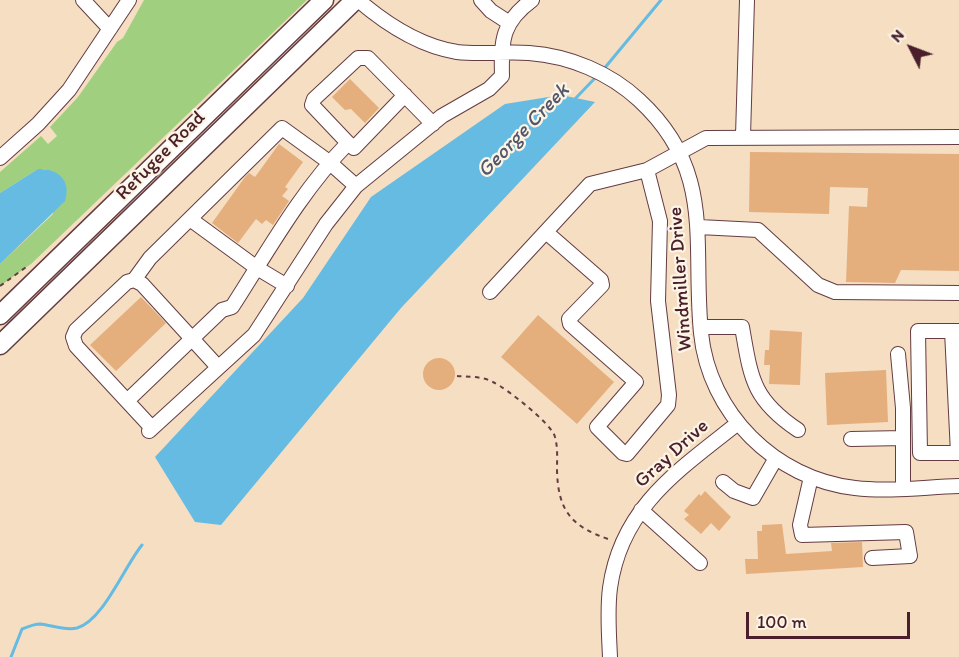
<!DOCTYPE html>
<html>
<head>
<meta charset="utf-8">
<style>
	body { margin:0 }
	#map { position:relative; width:959px; height:657px; overflow:hidden; background:#f5dec2; font-family:Itim,sans-serif }
	canvas { display:block }
	.north { position:absolute; left:881px; top:18px; width:60px; height:60px; -webkit-text-stroke:4px #fcf5e5; paint-order:stroke; rotate:312deg; font-size:16px; font-weight:700; line-height:24px; text-align:center; color:#4a1f2b }
	.north::after { content:''; display:block; margin:auto; width:21px; height:27px; background:#4a1f2b; clip-path:polygon(50% 0,100% 100%,50% 72%,0 100%) }
	.scale { position:absolute; left:746px; top:612px; width:164px; height:27px; box-sizing:border-box; border:3px solid #4a1f2b; border-top:0; padding-left:8px; font-size:18px; line-height:21px; white-space:nowrap; color:#4a1f2b; -webkit-text-stroke:4px #fcf5e5; paint-order:stroke }
</style>
</head>
<body>
<div id="map">
<canvas width="959" height="657"></canvas>
<div class="north">N</div>
<div class="scale">100 m</div>
</div>
<script>
const ctx = document.querySelector('canvas').getContext('2d');
ctx.lineJoin = 'round';
function paint(path, color) {
  ctx.fillStyle = color;
  ctx.fill(path, 'evenodd');
}
function strokePath(path, color, width, dash) {
  ctx.strokeStyle = color;
  ctx.lineWidth = width;
  ctx.lineCap = dash ? 'butt' : 'round';
  ctx.setLineDash(dash || []);
  ctx.stroke(path);
}
function label(font, color, halo, rows, align = 'center') {
  ctx.font = font + ' Itim,sans-serif';
  ctx.lineWidth = 4.5;
  ctx.setLineDash([]);
  ctx.textBaseline = 'middle';
  ctx.strokeStyle = halo;
  ctx.fillStyle = color;
  for (const [text, x, y, turn = 0] of rows) {
    ctx.save();
    ctx.translate(x, y);
    ctx.rotate((+turn || 0) * Math.PI / 180);
    ctx.textAlign = isNaN(turn) ? turn : align;
    if (halo) ctx.strokeText(text, 0, 0);
    ctx.fillText(text, 0, 0);
    ctx.restore();
  }
}
const green = new Path2D(`
	M 144,0 L 307,0 L 31,264 L 0,286 L 0,264 L 53,214 L 46,169 L 38,169 L 0,193 L 0,172 L 41,136 L 48,144 L 57,136 L 50,127 L 78,97 L 117,42 L 123,38 Z`);
const water = new Path2D(`
	M 561,95 L 595,102 L 401,308 L 221,525 L 195,522 L 155,457 L 303,298 L 371,197 L 505,104 Z
	M 38,169 C 57,168 72,180 65,201 L 0,264 L 0,193 Z`);
const stream = new Path2D(`
	M 603,70 L 661,0
	M 574,100 L 596,77
	M 11,657 L 22,629 C 27,627 34,624 40,624 C 52,625 64,631 77,628 C 103,621 124,567 142,545`);
const building = new Path2D(`
	M 350,79 L 379,108 L 365,123 L 351,109 L 345,110 L 332,97 Z
	M 279,144 L 303,162 L 285,187 L 288,189 L 282,196 L 289,201 L 273,225 L 266,220 L 262,224 L 256,219 L 238,243 L 212,223 L 245,177 L 249,173 L 255,177 Z
	M 750,152 L 959,154 L 959,271 L 901,270 L 895,283 L 846,282 L 849,206 L 867,207 L 868,188 L 830,187 L 829,214 L 749,212 Z
	M 141,297 L 166,323 L 116,371 L 90,345 Z
	M 538,315 L 614,382 L 577,424 L 501,357 Z
	M 770,330 L 802,332 L 800,385 L 769,384 L 770,365 L 764,365 L 765,350 L 769,350 Z
	M423 374a16 16 0 1 1 32 0a16 16 0 1 1-32 0Z
	M 886,370 L 888,422 L 827,425 L 825,373 Z
	M 705,491 L 731,517 L 719,531 L 711,523 L 701,534 L 684,519 L 689,515 L 684,511 L 699,494 L 701,496 Z
	M 782,524 L 786,554 L 832,551 L 831,543 L 862,542 L 863,567 L 746,574 L 745,559 L 758,559 L 757,531 L 762,531 L 762,525 Z`);
const path = new Path2D(`
	M 0,286 L 29,265
	M 457,376 C 469,377 482,376 493,382 C 506,388 552,424 555,437 C 558,448 557,459 557,470 C 558,512 572,527 611,540`);
const minor = new Path2D(`
	M 83,0 L 110,29
	M 358,0 C 386,24 419,46 457,52 C 481,55 505,51 529,53 C 570,56 610,73 639,100 C 716,171 692,242 701,333 C 709,413 775,479 855,488 C 889,492 925,487 959,486
	M 481,0 L 491,11 L 508,22
	M 743,136 L 747,0
	M 348,143 L 354,148 L 405,95
	M 0,158 L 38,124 L 69,90 L 129,0
	M 190,219 L 257,268 L 287,286
	M 699,227 L 758,230 L 818,285 L 835,292 L 959,293
	M 546,232 L 601,280 L 602,285 L 569,319 L 570,324 L 636,382 L 597,427 L 623,453 L 627,454 L 668,405 L 669,395 L 658,301 L 660,221 L 647,170
	M 134,280 L 150,258 L 282,128 L 329,162 L 356,186
	M 490,292 L 590,184 L 647,170 L 706,138 L 959,137
	M 701,327 L 742,327 C 751,378 752,399 798,430
	M 952,331 L 958,453
	M 959,331 L 918,331 L 920,453 L 959,453
	M 898,354 L 903,408 L 903,488
	M 127,401 L 222,310 L 232,307 C 268,251 301,191 348,143 L 312,105 L 314,99 L 358,58 L 368,58 L 433,124
	M 152,428 L 76,346 L 73,337 L 76,330 L 127,282 L 134,280 L 142,284 L 217,366
	M 149,431 L 254,335 L 326,224 L 356,186 L 442,116 L 489,89 L 502,76 C 501,40 502,22 532,0
	M 851,439 L 903,438
	M 811,477 L 800,525 L 802,535 L 906,532 L 910,556 L 872,558
	M 723,482 L 734,491 L 753,498 L 776,458
	M 641,510 L 700,563
	M 610,657 C 609,634 607,611 610,588 C 621,507 679,470 738,423`);
const major = new Path2D(`
	M 0,315 L 324,0
	M 0,345 L 355,0`);
const streetNames = [
	["Refugee Road",161,156,-45],
	["Windmiller Drive",681,279,-94],
	["Gray Drive",672,454,-42]
];
const waterNames = [
	["George Creek",524,131,-46]
];
paint(green, '#a0d07f');
paint(water, '#65bbe2');
strokePath(stream, '#65bbe2', 3);
paint(building, '#e5ae7d');
strokePath(minor, '#643c42', 16);
strokePath(major, '#643c42', 21);
strokePath(path, '#643c42', 2, [4.5, 4.5]);
strokePath(minor, '#fff', 14);
strokePath(major, '#fff', 18);
label('20px', '#4a1f2b', '#fcf5e5', streetNames);
label('italic 21px', '#53566b', '#fcf5e5', waterNames);
</script>
</body>
</html>
